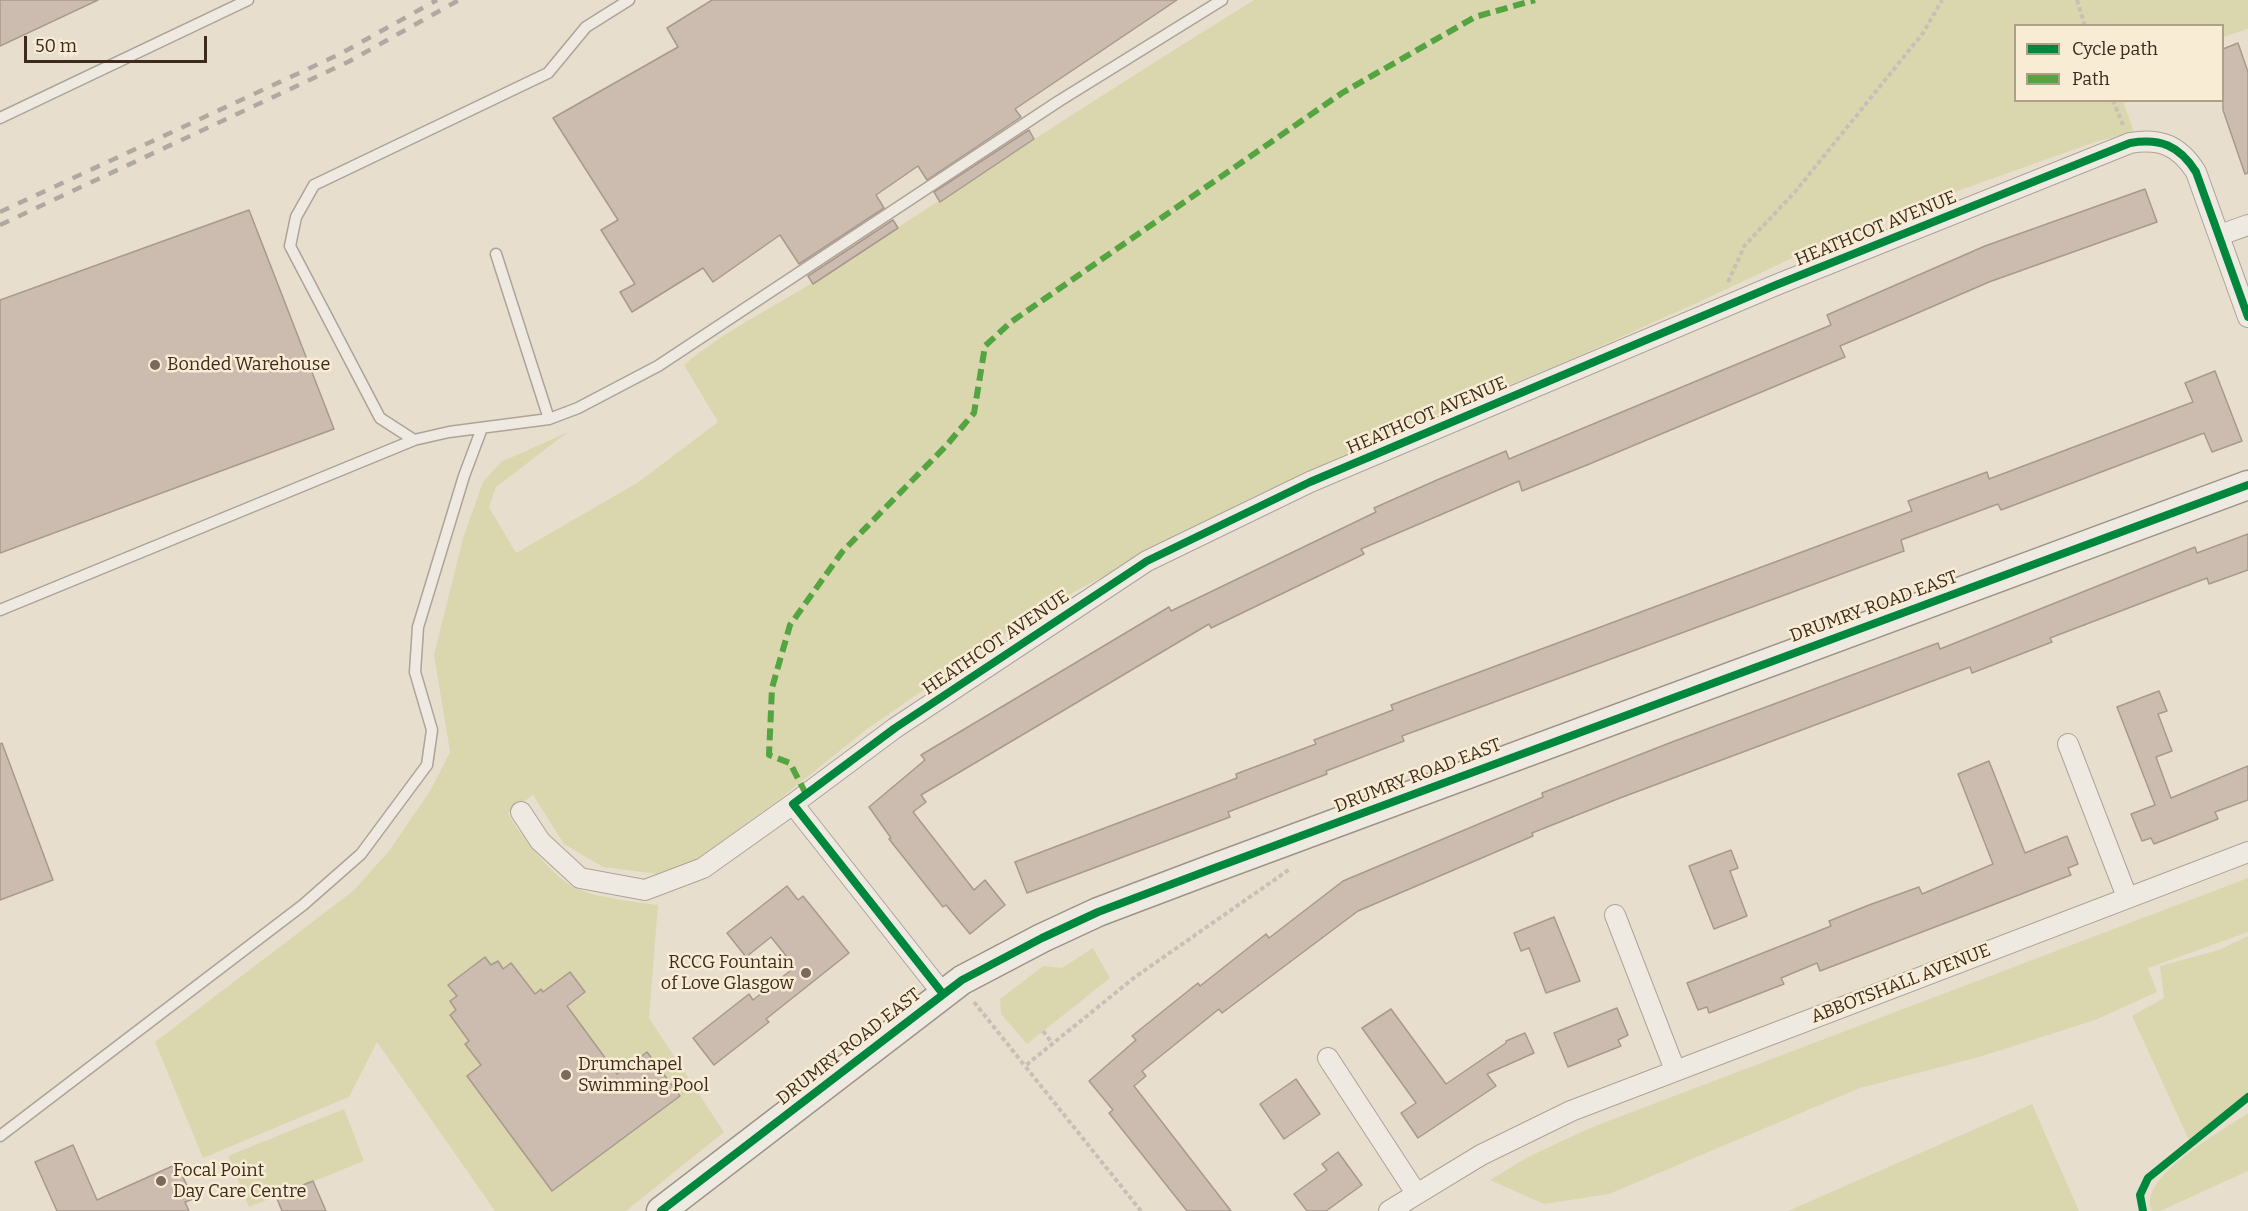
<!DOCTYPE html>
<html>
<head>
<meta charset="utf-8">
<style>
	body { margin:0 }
	#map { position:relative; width:2248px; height:1211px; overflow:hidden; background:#e8dece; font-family:Bitter,serif }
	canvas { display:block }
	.legend { position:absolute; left:2014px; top:24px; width:210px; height:78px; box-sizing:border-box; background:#f9ecd4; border:2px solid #ae9f8b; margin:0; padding:8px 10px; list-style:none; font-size:18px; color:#3d2b1e }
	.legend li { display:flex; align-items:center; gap:12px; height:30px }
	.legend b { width:30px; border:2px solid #ae9f8b }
	.scale { position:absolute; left:24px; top:36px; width:183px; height:27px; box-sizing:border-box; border:3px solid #3d2b1e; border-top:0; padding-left:8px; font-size:18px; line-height:21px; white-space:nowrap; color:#3d2b1e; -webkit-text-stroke:4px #f9ecd4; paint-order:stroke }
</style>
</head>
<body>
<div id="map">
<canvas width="2248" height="1211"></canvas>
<ul class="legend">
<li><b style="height:8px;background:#00873e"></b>Cycle path</li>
<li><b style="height:8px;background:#54a441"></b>Path</li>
</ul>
<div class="scale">50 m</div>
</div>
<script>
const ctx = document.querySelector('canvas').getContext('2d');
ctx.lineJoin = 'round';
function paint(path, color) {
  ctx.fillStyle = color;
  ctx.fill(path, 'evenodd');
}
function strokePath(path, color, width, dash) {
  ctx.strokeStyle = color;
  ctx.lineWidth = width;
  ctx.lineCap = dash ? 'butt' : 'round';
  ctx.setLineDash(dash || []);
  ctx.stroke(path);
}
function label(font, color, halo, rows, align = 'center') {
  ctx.font = font + ' Bitter,serif';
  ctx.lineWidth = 5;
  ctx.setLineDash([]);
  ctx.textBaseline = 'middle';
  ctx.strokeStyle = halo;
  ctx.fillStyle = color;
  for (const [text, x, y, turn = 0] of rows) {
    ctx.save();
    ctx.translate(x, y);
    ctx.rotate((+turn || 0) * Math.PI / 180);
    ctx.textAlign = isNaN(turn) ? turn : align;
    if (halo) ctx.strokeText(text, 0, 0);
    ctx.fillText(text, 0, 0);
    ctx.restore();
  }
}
const green = new Path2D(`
	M 1254,0 L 2248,0 L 2248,29 L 2223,37 L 2222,26 L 2016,26 L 2016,100 L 2123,101 L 2134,132 L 2098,141 L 1862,225 L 1697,303 L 1565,362 L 1391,434 L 1251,498 L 1038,611 L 867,729 L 781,798 L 696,860 L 658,874 L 603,867 L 564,844 L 533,795 L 508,813 C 517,832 553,876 572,886 C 589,897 636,902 658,905 L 649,1018 L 724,1132 L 626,1211 L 495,1211 L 377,1042 L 349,1097 L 203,1158 L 155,1042 L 353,891 L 389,851 L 430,791 L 450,752 L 434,655 L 463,538 L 483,482 L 501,462 L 568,432 L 496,487 L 489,507 L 516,553 L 637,483 L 718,422 L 684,365 C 730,326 787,301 837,267 C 975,177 1114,87 1254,0 Z
	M 2248,878 L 2248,932 L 2148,968 L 2157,992 L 2095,1020 L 1979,1057 L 1860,1088 L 1609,1194 L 1544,1204 L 1490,1180 L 1528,1157 L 1590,1128 Z
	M 2248,936 L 2248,1092 L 2189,1140 L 2132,1016 L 2164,998 L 2160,966 L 2219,950 Z
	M 1093,948 L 1110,978 L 1027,1044 L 1001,1014 L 1000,999 L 1043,966 L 1062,968 Z
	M 2032,1104 L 2079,1211 L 1788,1211 Z
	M 344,1109 L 364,1161 L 249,1207 L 228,1156 Z
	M 2248,1113 L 2248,1171 L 2160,1211 L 2152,1211 C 2135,1178 2224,1130 2248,1113 Z`);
const building = new Path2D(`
	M 0,0 L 98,0 L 0,46 Z
	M 712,0 L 1177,0 L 1015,109 L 1021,117 L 927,180 L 918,166 L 876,195 L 884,208 L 799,264 L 780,235 L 713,282 L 703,268 L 632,312 L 620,292 L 635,284 L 601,230 L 618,220 L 553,118 L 678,47 L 667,28 Z
	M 2238,43 L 2248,72 L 2248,173 L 2245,174 L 2223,110 L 2223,49 Z
	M 1029,130 L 1034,139 L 940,202 L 934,192 Z
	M 2145,189 L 2157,222 L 1989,282 L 1906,318 L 1840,346 L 1845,357 L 1587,465 L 1522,491 L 1519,481 L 1361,549 L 1364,554 L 1211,628 L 1209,624 L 921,795 L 926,802 L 913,812 L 974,890 L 985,880 L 1005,905 L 970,934 L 946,905 L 943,907 L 889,839 L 891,838 L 869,807 L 925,760 L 921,755 L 1169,607 L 1171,611 L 1376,512 L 1374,508 L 1437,480 L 1506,451 L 1509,459 L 1831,325 L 1827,315 L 1985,246 Z
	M 249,210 L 334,429 L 0,553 L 0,300 Z
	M 893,220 L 898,228 L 813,284 L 808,276 Z
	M 2215,371 L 2242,441 L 2212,452 L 2204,433 L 2001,510 L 1998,504 L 1901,540 L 1904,551 L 1402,736 L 1404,741 L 1326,771 L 1327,774 L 1228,812 L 1230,817 L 1027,893 L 1015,862 L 1237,778 L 1236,774 L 1316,744 L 1314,740 L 1393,710 L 1391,705 L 1912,511 L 1908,501 L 1987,472 L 1989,479 L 2193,402 L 2185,383 Z
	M 2248,534 L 2248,570 L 2209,584 L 2207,578 L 2050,638 L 2052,642 L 1972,673 L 1970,667 L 1620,798 L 1532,833 L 1533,836 L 1358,911 L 1222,1013 L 1219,1009 L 1142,1071 L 1146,1076 L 1134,1086 L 1231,1211 L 1187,1211 L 1109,1113 L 1113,1110 L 1089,1081 L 1136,1040 L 1132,1036 L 1198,983 L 1200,986 L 1266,934 L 1269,938 L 1343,881 L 1543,797 L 1542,793 L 1672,742 L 1938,643 L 1940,649 L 2195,547 L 2197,553 Z
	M 2159,691 L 2167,711 L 2158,714 L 2172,751 L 2156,757 L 2171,798 L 2248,766 L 2248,800 L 2215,812 L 2218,819 L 2154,844 L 2151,838 L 2142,841 L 2131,814 L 2155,805 L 2117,707 Z
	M 2,743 L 53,880 L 0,900 L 0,744 Z
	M 1989,761 L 2025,853 L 2067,836 L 2078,864 L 2068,868 L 2071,875 L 1820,971 L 1817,963 L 1781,978 L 1784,984 L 1709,1013 L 1707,1007 L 1698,1010 L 1687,983 L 1831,926 L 1829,921 L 1869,905 L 1919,887 L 1922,894 L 1993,864 L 1958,774 Z
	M 1731,850 L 1738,868 L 1730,871 L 1747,916 L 1714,929 L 1689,866 Z
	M 787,886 L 798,900 L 803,896 L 849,953 L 766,1019 L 769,1022 L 714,1065 L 693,1038 L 749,994 L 753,1000 L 795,967 L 771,937 L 746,957 L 727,933 Z
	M 1554,917 L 1580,981 L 1546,993 L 1529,948 L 1521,951 L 1514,933 Z
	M 485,957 L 491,965 L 498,961 L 503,969 L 511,963 L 535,994 L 541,989 L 543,992 L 570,972 L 585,992 L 567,1006 L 617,1074 L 647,1052 L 680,1096 L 552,1191 L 467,1076 L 481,1065 L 465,1044 L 469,1041 L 450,1015 L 456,1010 L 450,1001 L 457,996 L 448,985 Z
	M 1617,1008 L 1628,1035 L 1618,1040 L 1621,1046 L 1568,1067 L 1554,1033 Z
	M 1391,1009 L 1446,1084 L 1506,1043 L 1506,1041 L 1525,1033 L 1534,1053 L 1487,1074 L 1496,1086 L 1418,1138 L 1401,1113 L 1416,1103 L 1362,1028 Z
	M 1296,1079 L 1320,1114 L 1284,1139 L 1260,1104 Z
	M 73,1145 L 97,1200 L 177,1164 L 193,1199 L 185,1202 L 189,1211 L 57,1211 L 35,1162 Z
	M 1338,1152 L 1362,1185 L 1326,1211 L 1307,1211 L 1294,1194 L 1327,1170 L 1322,1164 Z
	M 313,1181 L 326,1211 L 282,1211 L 276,1196 Z`);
const path = new Path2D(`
	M 2077,0 L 2085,26
	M 2113,100 L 2123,125
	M 1728,282 L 1745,245 L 1795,192 L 1923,33 L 1942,0
	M 974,1002 L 1025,1066
	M 1043,1031 L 1052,1043
	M 1141,1211 L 1025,1066 L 1135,977 L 1290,869`);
const lane = new Path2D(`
	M 0,118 L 248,0
	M 496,254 L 549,419
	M 414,440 L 380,418 L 290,246 L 296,217 L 314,185 L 548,73 L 586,27 L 629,0
	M 0,610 L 414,440 L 449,432 L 549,419 L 578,408 L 658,366 L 1059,101 L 1222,0
	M 0,1136 L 303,905 L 361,854 L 427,765 L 432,730 L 415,672 L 418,627 L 464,476 L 482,428`);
const street = new Path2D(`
	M 2220,235 L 2248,225
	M 2068,744 L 2127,897
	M 521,812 L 540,841 L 580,878 L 645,890 L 703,868 L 793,804
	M 1615,915 L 1675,1070
	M 943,994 L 793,804 L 895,728 L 1147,561 L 1310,482 L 1776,285 L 2130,143 C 2160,138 2179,145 2196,172 L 2248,317
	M 1328,1058 L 1416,1193
	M 1389,1211 L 1481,1155 L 1571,1111 L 2248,852`);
const secondary = new Path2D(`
	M 661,1211 L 962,980 L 1042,938 L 1098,912 L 1209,870 L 2248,485`);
const rail = new Path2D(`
	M 0,212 L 340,54 L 437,0
	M 0,225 L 348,62 L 459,0`);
const quiet = new Path2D(`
	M 806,794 L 790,763 L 769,755 L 772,688 L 790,625 L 842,552 L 945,447 L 974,413 L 985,346 L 1011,322 L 1342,93 L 1475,17 L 1535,0`);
const cycleway = new Path2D(`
	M 943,994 L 793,804 L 895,728 L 1147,561 L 1310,482 L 1776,285 L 2130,143 C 2160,138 2179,145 2196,172 L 2248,317
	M 661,1211 L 962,980 L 1042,938 L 1098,912 L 1209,870 L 2248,485
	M 2143,1211 L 2140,1195 L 2148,1178 L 2248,1097`);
const markers = [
	[155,365,6,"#796a5c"],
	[806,973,6,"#796a5c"],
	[566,1075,6,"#796a5c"],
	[161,1181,6,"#796a5c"]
];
const streetNames = [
	["HEATHCOT AVENUE",1876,229,-22],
	["HEATHCOT AVENUE",1427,416,-23],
	["DRUMRY ROAD EAST",1874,607,-20],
	["HEATHCOT AVENUE",996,643,-34],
	["DRUMRY ROAD EAST",1418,776,-21],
	["ABBOTSHALL AVENUE",1901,984,-21],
	["DRUMRY ROAD EAST",849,1047,-38]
];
const poiNames = [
	["Bonded Warehouse",167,365],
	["RCCG Fountain",794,963,"right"],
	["of Love Glasgow",794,984,"right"],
	["Drumchapel",578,1065],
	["Swimming Pool",578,1086],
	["Focal Point",173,1171],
	["Day Care Centre",173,1192]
];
paint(green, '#dad7af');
paint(building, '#ccbcaf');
strokePath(building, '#a9998d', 1.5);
strokePath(lane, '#ada397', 13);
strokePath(street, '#ada397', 22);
strokePath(secondary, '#9d9386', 31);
strokePath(path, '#c8c0b7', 4, [4.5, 3]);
strokePath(lane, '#efeae1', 10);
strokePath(street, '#efeae1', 20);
strokePath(secondary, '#efeae1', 28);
strokePath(rail, '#afa9a1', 4.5, [10, 10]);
strokePath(quiet, '#54a441', 6, [12, 6]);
strokePath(cycleway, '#00873e', 8);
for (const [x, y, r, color] of markers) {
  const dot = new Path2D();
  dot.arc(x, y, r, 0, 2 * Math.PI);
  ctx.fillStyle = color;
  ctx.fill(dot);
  strokePath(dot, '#f9ecd4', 2);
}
label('18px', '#3d2b1e', '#f9ecd4', streetNames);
label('18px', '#3d2b1e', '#f9ecd4', poiNames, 'left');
</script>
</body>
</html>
